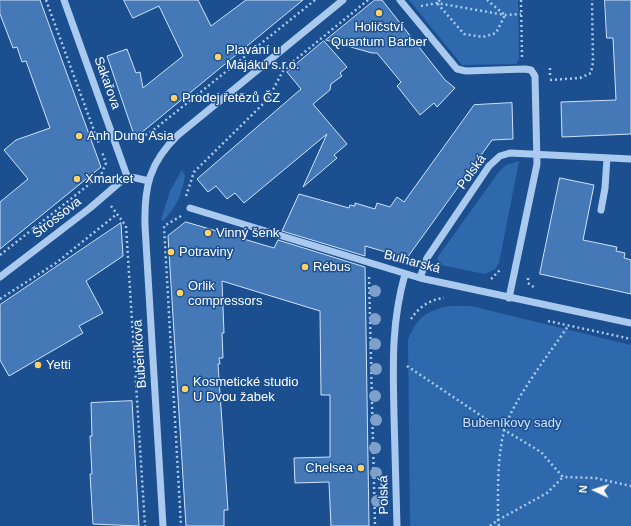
<!DOCTYPE html>
<html>
<head>
<meta charset="utf-8">
<style>
	body { margin:0 }
	#map { position:relative; width:631px; height:526px; overflow:hidden; background:#1b4f8f; font-family:Arial,sans-serif }
	canvas { display:block }
	.north { position:absolute; left:575px; top:470px; width:40px; height:40px; -webkit-text-stroke:3px #1b4f8f; paint-order:stroke; rotate:274deg; font-size:11px; font-weight:700; line-height:16px; text-align:center; color:#fff }
	.north::after { content:''; display:block; margin:auto; width:14px; height:18px; background:#fff; clip-path:polygon(50% 0,100% 100%,50% 72%,0 100%) }
</style>
</head>
<body>
<div id="map">
<canvas width="631" height="526"></canvas>
<div class="north">N</div>
</div>
<script>
const ctx = document.querySelector('canvas').getContext('2d');
ctx.lineJoin = 'round';
function paint(path, color) {
  ctx.fillStyle = color;
  ctx.fill(path, 'evenodd');
}
function strokePath(path, color, width, dash) {
  ctx.strokeStyle = color;
  ctx.lineWidth = width;
  ctx.lineCap = dash ? 'butt' : 'round';
  ctx.setLineDash(dash || []);
  ctx.stroke(path);
}
function label(font, color, halo, rows, align = 'center') {
  ctx.font = font + ' Arial,sans-serif';
  ctx.lineWidth = 3;
  ctx.setLineDash([]);
  ctx.textBaseline = 'middle';
  ctx.strokeStyle = halo;
  ctx.fillStyle = color;
  for (const [text, x, y, turn = 0] of rows) {
    ctx.save();
    ctx.translate(x, y);
    ctx.rotate((+turn || 0) * Math.PI / 180);
    ctx.textAlign = isNaN(turn) ? turn : align;
    if (halo) ctx.strokeText(text, 0, 0);
    ctx.fillText(text, 0, 0);
    ctx.restore();
  }
}
const green = new Path2D(`
	M 409,0 L 518,0 L 519,59 L 516,64 L 462,65 Z
	M 519,161 L 499,263 L 495,269 L 485,274 L 441,265 L 437,258 L 498,173 L 506,165 Z
	M 182,170 L 185,176 C 182,194 176,208 163,221 L 161,220 L 170,191 Z
	M 450,306 L 471,306 L 631,345 L 631,526 L 410,526 L 408,340 C 416,318 427,310 450,306 Z`);
const building = new Path2D(`
	M 0,0 L 40,0 L 101,167 L 0,249 L 0,202 L 28,179 L 4,150 L 16,140 L 50,128 L 26,61 L 22,62 L 17,47 L 13,48 L 0,14 Z
	M 124,0 L 198,0 L 211,26 L 246,0 L 303,0 L 135,138 L 107,56 L 127,49 L 136,73 L 140,72 L 143,88 L 183,56 L 159,6 L 133,18 Z
	M 375,0 L 382,0 L 445,80 L 455,88 L 437,107 L 434,103 L 420,115 L 397,86 L 401,82 L 377,53 L 372,53 L 326,40 Z
	M 605,0 L 631,0 L 631,134 L 562,137 L 561,102 L 616,100 L 613,38 L 607,38 Z
	M 324,41 L 347,67 L 340,73 L 342,76 L 331,84 L 330,90 L 313,104 L 347,144 L 334,155 L 337,158 L 303,187 L 327,134 L 244,203 L 235,193 L 227,199 L 216,186 L 208,192 L 197,179 L 301,89 L 287,72 Z
	M 512,103 L 513,139 L 492,140 L 407,258 L 365,246 L 365,256 L 282,231 L 299,194 L 349,208 L 350,205 L 355,206 L 355,203 L 375,209 L 377,203 L 390,207 L 397,197 L 404,202 L 474,105 Z
	M 560,178 L 594,185 L 583,240 L 617,247 L 616,251 L 625,253 L 624,258 L 631,260 L 631,294 L 540,274 Z
	M 186,222 L 274,248 L 278,240 L 365,267 L 369,526 L 331,526 L 329,482 L 295,483 L 294,458 L 330,457 L 330,395 L 321,395 L 320,311 L 222,281 L 224,333 L 222,333 L 223,358 L 219,358 L 220,364 L 218,364 L 228,510 L 224,510 L 224,526 L 186,526 L 168,236 Z
	M 121,223 L 123,256 L 86,281 L 103,313 L 79,326 L 83,333 L 9,376 L 0,360 L 0,305 Z
	M 132,401 L 139,526 L 93,524 L 90,474 L 92,474 L 90,436 L 92,436 L 91,403 Z`);
const path = new Path2D(`
	M 46,0 L 99,144
	M 440,0 L 437,3 L 464,34 L 483,37 L 496,33 L 505,15 L 487,0
	M 521,0 L 522,57
	M 421,6 L 437,3 L 505,15 L 521,14
	M 550,68 L 550,76
	M 550,80 L 580,78 L 591,73 L 593,62 L 592,0
	M 128,135 L 135,140 L 151,132 L 315,0
	M 186,196 L 194,172 L 268,99 L 284,69 L 368,0
	M 111,206 L 126,226 L 145,526
	M 181,216 L 164,226 L 181,526
	M 0,255 L 101,175 L 106,163 L 102,152
	M 369,277 L 375,526
	M 528,278 L 528,283 L 535,288
	M 491,279 L 501,269
	M 0,299 L 56,263 L 117,214
	M 411,319 C 418,308 430,299 444,298
	M 548,321 L 631,339
	M 407,366 L 486,419 L 541,452 L 563,477 L 595,478 L 631,486
	M 490,526 L 498,520 L 547,493 L 563,477
	M 499,526 L 498,520 C 498,490 497,460 504,431 C 512,401 550,353 568,326`);
const minor = new Path2D(`
	M 64,0 L 127,176
	M 400,0 L 457,69 L 466,71 L 525,69 L 531,70 L 535,76 L 537,164 L 509,298
	M 127,176 L 149,181
	M 190,208 L 420,278 L 631,323
	M 601,210 L 605,188 L 607,158
	M 0,277 L 90,208 L 127,176
	M 420,278 L 427,258 L 489,166 L 500,156 L 510,153 L 631,159
	M 163,526 L 145,226 C 144,187 149,163 178,135 L 343,0
	M 397,526 C 396,489 395,453 394,416 C 393,365 391,324 405,274`);
const trees = [
	[375,291],
	[375,319],
	[375,344],
	[376,369],
	[375,396],
	[376,420],
	[375,448],
	[376,473],
	[377,501]
];
const markers = [
	[379,13,4,"#ffd166"],
	[218,57,4,"#ffd166"],
	[174,98,4,"#ffd166"],
	[79,136,4,"#ffd166"],
	[77,179,4,"#ffd166"],
	[208,233,4,"#ffd166"],
	[171,252,4,"#ffd166"],
	[305,267,4,"#ffd166"],
	[180,293,4,"#ffd166"],
	[38,365,4,"#ffd166"],
	[185,389,4,"#ffd166"],
	[361,468,4,"#ffd166"]
];
const poiNames = [
	["Holičství",379,27,"center"],
	["Quantum Barber",379,42,"center"],
	["Plavání u",226,50],
	["Majáku s.r.o.",226,65],
	["Prodej řetězů ČZ",182,98],
	["Anh Dung Asia",87,136],
	["Xmarket",85,179],
	["Vinný šenk",216,233],
	["Potraviny",179,252],
	["Rébus",313,267],
	["Orlik",188,286],
	["compressors",188,301],
	["Yetti",46,365],
	["Kosmetické studio",193,382],
	["U Dvou žabek",193,397],
	["Chelsea",353,468,"right"]
];
const streetNames = [
	["Sakařova",107,83,70],
	["Polská",472,172,-54],
	["Štrossova",57,218,-38],
	["Bulharská",412,262,15],
	["Bubeníkova",140,354,-94],
	["Polská",384,495,-91]
];
const parkNames = [
	["Bubeníkovy sady",512,423]
];
paint(green, '#2e69ad');
paint(building, '#4478b7');
strokePath(building, '#cfe3fa', 1);
strokePath(path, '#a9c9ee', 2.5, [2, 3]);
strokePath(minor, '#a9c9ee', 7);
ctx.fillStyle = '#7ea0ca';
for (const [x, y] of trees) {
  ctx.beginPath();
  ctx.arc(x, y, 6, 0, 2 * Math.PI);
  ctx.fill();
}
for (const [x, y, r, color] of markers) {
  const dot = new Path2D();
  dot.arc(x, y, r, 0, 2 * Math.PI);
  ctx.fillStyle = color;
  ctx.fill(dot);
  strokePath(dot, '#1b4f8f', 1.5);
}
label('13px', '#fff', '#1b4f8f', poiNames, 'left');
label('13px', '#fff', '#1b4f8f', streetNames);
label('13px', '#cfe3fa', '#1b4f8f', parkNames);
</script>
</body>
</html>
